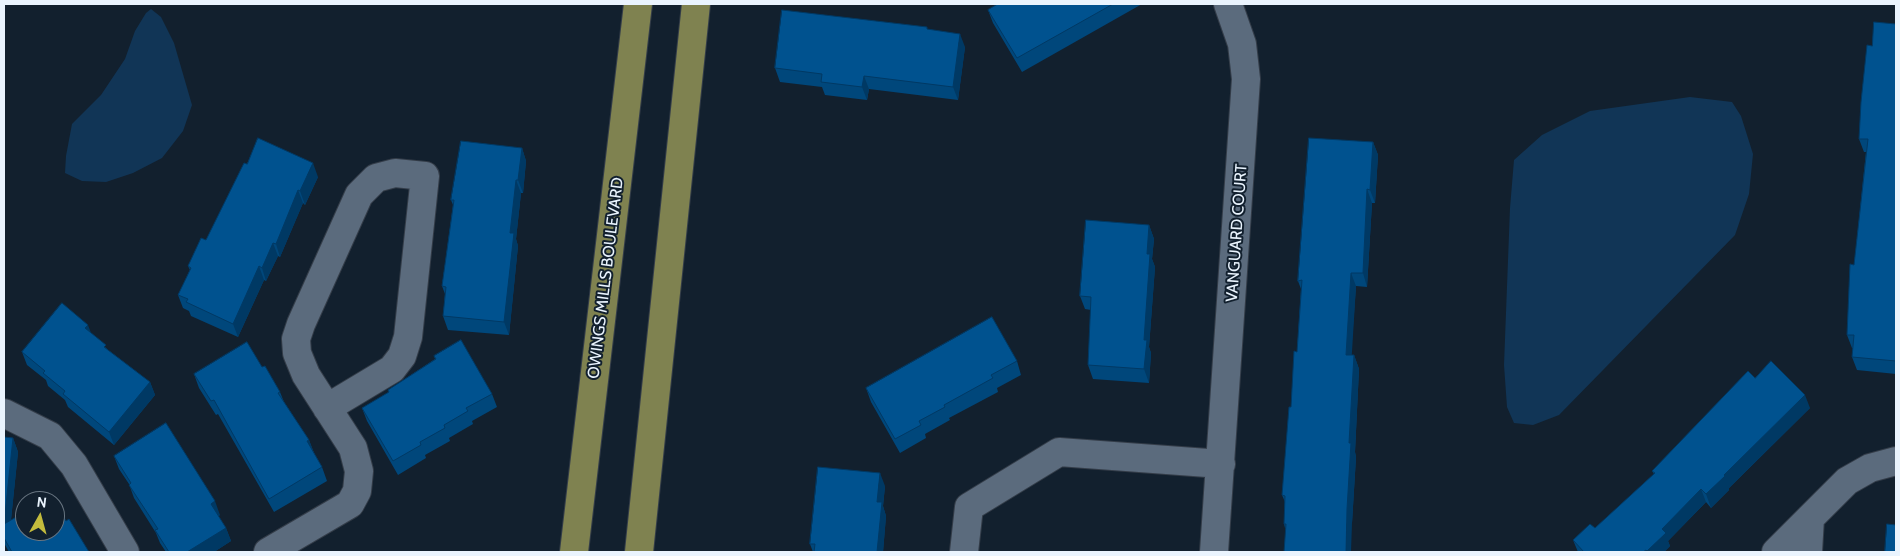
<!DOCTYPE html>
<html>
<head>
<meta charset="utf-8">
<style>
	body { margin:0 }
	#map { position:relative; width:1900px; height:556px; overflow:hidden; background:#12202e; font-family:Cabin,sans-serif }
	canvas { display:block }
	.frame { position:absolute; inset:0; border:5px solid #eaf4fe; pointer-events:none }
	.north { position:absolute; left:15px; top:491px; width:50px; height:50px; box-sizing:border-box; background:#12202e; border:1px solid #687581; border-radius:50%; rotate:7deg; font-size:14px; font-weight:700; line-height:20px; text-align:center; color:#eaf4fe }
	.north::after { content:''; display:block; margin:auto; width:18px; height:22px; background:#c4bc3d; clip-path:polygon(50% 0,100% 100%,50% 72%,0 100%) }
</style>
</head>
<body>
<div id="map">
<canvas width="1900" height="556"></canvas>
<div class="frame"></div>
<div class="north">N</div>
</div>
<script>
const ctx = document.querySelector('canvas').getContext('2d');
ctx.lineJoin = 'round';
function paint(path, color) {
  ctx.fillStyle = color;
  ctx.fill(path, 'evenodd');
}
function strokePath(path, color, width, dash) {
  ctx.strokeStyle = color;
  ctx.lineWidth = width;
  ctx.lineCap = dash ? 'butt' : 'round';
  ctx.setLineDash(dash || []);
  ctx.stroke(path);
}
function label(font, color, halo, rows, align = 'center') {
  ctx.font = font + ' Cabin,sans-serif';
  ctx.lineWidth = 4;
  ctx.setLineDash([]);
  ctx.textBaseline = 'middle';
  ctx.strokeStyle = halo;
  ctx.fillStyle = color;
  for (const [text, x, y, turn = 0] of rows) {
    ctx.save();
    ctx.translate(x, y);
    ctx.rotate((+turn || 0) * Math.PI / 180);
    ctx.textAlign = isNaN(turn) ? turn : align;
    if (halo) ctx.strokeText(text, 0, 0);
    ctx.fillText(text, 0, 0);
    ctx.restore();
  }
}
const water = new Path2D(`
	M 151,9 L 161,17 L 174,43 L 192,105 L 183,131 L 162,158 L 133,173 L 106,182 L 82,181 L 65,173 L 66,156 L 72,124 L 101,95 L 125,59 L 135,31 L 146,13 Z
	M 1690,97 L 1732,102 L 1741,116 L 1753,154 L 1749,194 L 1735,235 L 1559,415 L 1533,425 L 1514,423 L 1507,407 L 1504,365 L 1510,208 L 1514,160 L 1542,135 L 1590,111 Z`);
const minor = new Path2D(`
	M 4,413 L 50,436 L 74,465 L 125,552
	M 268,552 L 350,504 L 357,491 L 359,471 L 353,448 L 306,375 L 297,353 L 296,339 L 301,324 L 359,195 L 376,178 L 395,173 L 425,176 L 408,337 L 402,356 L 392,369 L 327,408
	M 964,552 L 969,507 L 1059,452 L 1221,464
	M 1214,552 L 1246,79 L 1242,44 L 1228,4
	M 1776,552 L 1847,481 L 1870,468 L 1896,461
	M 1808,552 L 1810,518`);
const major = new Path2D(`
	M 574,552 L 638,4
	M 639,552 L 696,4`);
const wall = new Path2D(`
	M 998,4 L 1142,4 L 1022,72 L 993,23 L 988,10 Z
	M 1896,24 L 1896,374 L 1857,370 L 1852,357 L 1853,348 L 1852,348 L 1847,335 L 1866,152 L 1864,152 L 1859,139 L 1872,46 Z
	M 928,30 L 965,47 L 958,100 L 869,89 L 867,100 L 825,95 L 822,87 L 780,82 L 775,68 Z
	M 1373,142 L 1378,155 L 1375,203 L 1372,203 L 1367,287 L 1356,286 L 1351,355 L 1354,355 L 1359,369 L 1355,452 L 1356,457 L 1352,523 L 1285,528 L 1284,524 L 1285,502 L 1282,495 L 1297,352 L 1301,289 L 1298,281 Z
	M 522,148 L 526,161 L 523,193 L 521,193 L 516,239 L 518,246 L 509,335 L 448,330 L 443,316 L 445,294 L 442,286 L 453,205 L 451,200 Z
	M 247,164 L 318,177 L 305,205 L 303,203 L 280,257 L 278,256 L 266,281 L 264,280 L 238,337 L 191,316 L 189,311 L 183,308 L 178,295 L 190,270 L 188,266 L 206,240 Z
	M 1149,225 L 1154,239 L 1152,259 L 1155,267 L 1149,347 L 1151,353 L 1149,383 L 1093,379 L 1088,365 L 1091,310 L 1085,309 L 1080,296 Z
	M 90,332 L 108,350 L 150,382 L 155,395 L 114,445 L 68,407 L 65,400 L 48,386 L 46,380 L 27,365 L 22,352 Z
	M 434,356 L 492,394 L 497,407 L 472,421 L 473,424 L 449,438 L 450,441 L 425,455 L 426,458 L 398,475 L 367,421 L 362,408 L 389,392 L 388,390 L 435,359 Z
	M 1017,361 L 1021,375 L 997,388 L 998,392 L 949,418 L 950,420 L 925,434 L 926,438 L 900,453 L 871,402 L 866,388 Z
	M 262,367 L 280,392 L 284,402 L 309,440 L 314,453 L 322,467 L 327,481 L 274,512 L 218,414 L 216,415 L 199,388 L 194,374 Z
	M 1755,378 L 1810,408 L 1729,488 L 1729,490 L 1711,508 L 1706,502 L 1668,541 L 1670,546 L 1664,552 L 1578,552 L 1573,540 L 1595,528 L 1654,474 L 1652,471 Z
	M 4,437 L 13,438 L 18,452 L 11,520 L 66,521 L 89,552 L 9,552 L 4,543 Z
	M 114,456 L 220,515 L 218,516 L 226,528 L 231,541 L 214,552 L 166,552 L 160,543 L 156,533 L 134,498 L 129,484 L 119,469 Z
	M 885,486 L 883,506 L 886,516 L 883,552 L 813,552 L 810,544 Z`);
const shadedWall = new Path2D(`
	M 960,34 L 965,47 L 958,100 L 953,87 Z
	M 864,76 L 869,89 L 867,100 L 862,87 Z
	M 1373,142 L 1378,155 L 1375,203 L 1370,190 Z
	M 522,148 L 526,161 L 523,193 L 518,180 Z
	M 313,163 L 318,177 L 305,205 L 300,191 Z
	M 516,180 L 521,193 L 516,239 L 518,246 L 509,335 L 504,322 L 510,233 Z
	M 1367,189 L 1372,203 L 1367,287 L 1363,273 Z
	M 298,190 L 303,203 L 280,257 L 276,244 Z
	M 1149,225 L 1154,239 L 1152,259 L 1155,267 L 1149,347 L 1151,353 L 1149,383 L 1144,369 L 1144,340 L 1147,254 Z
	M 273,243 L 278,256 L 266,281 L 262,268 Z
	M 259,266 L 264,280 L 238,337 L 233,324 Z
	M 1351,273 L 1356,286 L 1351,368 L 1346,355 Z
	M 88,325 L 93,338 L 85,328 Z
	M 1354,355 L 1359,369 L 1355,452 L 1356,457 L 1352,523 L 1351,552 L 1346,552 L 1349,443 Z
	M 150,382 L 155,395 L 114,445 L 109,432 Z
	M 1805,395 L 1810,408 L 1729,488 L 1729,490 L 1711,508 L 1706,494 L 1724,475 Z
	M 13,438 L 18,452 L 9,538 L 4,524 Z
	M 309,440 L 314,453 L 311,455 L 307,441 Z
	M 880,473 L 885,486 L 883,506 L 886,516 L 883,552 L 877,552 L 877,502 Z
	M 1701,489 L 1706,502 L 1668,541 L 1670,546 L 1664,552 L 1648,552 L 1647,551 L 1662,529 Z
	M 215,501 L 220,515 L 216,518 L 211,504 Z
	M 226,528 L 231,541 L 214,552 L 187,552 Z`);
const building = new Path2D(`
	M 998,4 L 1113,4 L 1017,58 L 988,10 Z
	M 782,10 L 927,27 L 927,29 L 960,34 L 953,87 L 864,76 L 862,87 L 821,82 L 822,74 L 775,68 Z
	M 1874,22 L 1896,24 L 1896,361 L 1852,357 L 1854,335 L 1847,335 L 1850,264 L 1854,265 L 1868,139 L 1859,139 L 1861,102 L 1867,45 L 1872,46 Z
	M 258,138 L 313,163 L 300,191 L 298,190 L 276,244 L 273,243 L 262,268 L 259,266 L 233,324 L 186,302 L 188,299 L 178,295 L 191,268 L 188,266 L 201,238 L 206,240 L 244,163 L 247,164 Z
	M 1309,138 L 1373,142 L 1370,190 L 1367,189 L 1363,273 L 1351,273 L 1346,355 L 1354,355 L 1349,443 L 1351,443 L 1347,509 L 1346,552 L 1284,552 L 1286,524 L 1284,524 L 1285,496 L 1282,495 L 1289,407 L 1291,407 L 1294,351 L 1297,352 L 1302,280 L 1298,281 Z
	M 461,141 L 522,148 L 518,180 L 516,180 L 510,233 L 514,233 L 504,322 L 443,316 L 446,287 L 442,286 L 454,200 L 451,200 Z
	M 1086,220 L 1149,225 L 1147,254 L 1150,254 L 1144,340 L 1147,340 L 1144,369 L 1088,365 L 1091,297 L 1080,296 Z
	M 62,303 L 88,325 L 85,328 L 106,345 L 104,347 L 150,382 L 109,432 L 63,394 L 65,391 L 43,373 L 45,371 L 22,352 Z
	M 992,317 L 1017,361 L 991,375 L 993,378 L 944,405 L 945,407 L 919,421 L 921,425 L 895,439 L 866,388 Z
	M 461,340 L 492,394 L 466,408 L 468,411 L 444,425 L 445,428 L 420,442 L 421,445 L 393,461 L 362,408 L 389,392 L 388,390 L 436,359 L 434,356 Z
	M 247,342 L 262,367 L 265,366 L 280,392 L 278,393 L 309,440 L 307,441 L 322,467 L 269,499 L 214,400 L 211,401 L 194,374 Z
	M 1771,361 L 1805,395 L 1724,475 L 1725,476 L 1706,494 L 1701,489 L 1662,529 L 1666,533 L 1647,551 L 1646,550 L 1643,552 L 1584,552 L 1573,540 L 1590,524 L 1595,528 L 1655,473 L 1652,471 L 1748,371 L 1755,378 Z
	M 166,423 L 215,501 L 211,504 L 226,528 L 187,552 L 169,552 L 155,530 L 158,529 L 129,485 L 131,483 L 114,456 Z
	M 4,437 L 13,438 L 4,524 L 25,512 L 25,531 L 55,531 L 55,503 L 66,521 L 69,519 L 89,552 L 12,552 L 4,538 Z
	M 818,467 L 880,473 L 877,502 L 882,502 L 877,552 L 814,552 L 815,544 L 810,544 Z
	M 51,496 L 54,501 L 43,501 Z
	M 1887,524 L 1896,525 L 1896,552 L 1885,552 Z`);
const streetNames = [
	["VANGUARD COURT",1237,233,-86],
	["OWINGS MILLS BOULEVARD",606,278,-83]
];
paint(water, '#113556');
strokePath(minor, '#343d49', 30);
strokePath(major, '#343d49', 30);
strokePath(minor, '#5b6b7d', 28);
strokePath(major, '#7f8250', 28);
paint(wall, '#00477b');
paint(shadedWall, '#003964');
paint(building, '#00528f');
strokePath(building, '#003964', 1);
label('16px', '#eaf4fe', '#12202e', streetNames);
</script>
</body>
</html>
